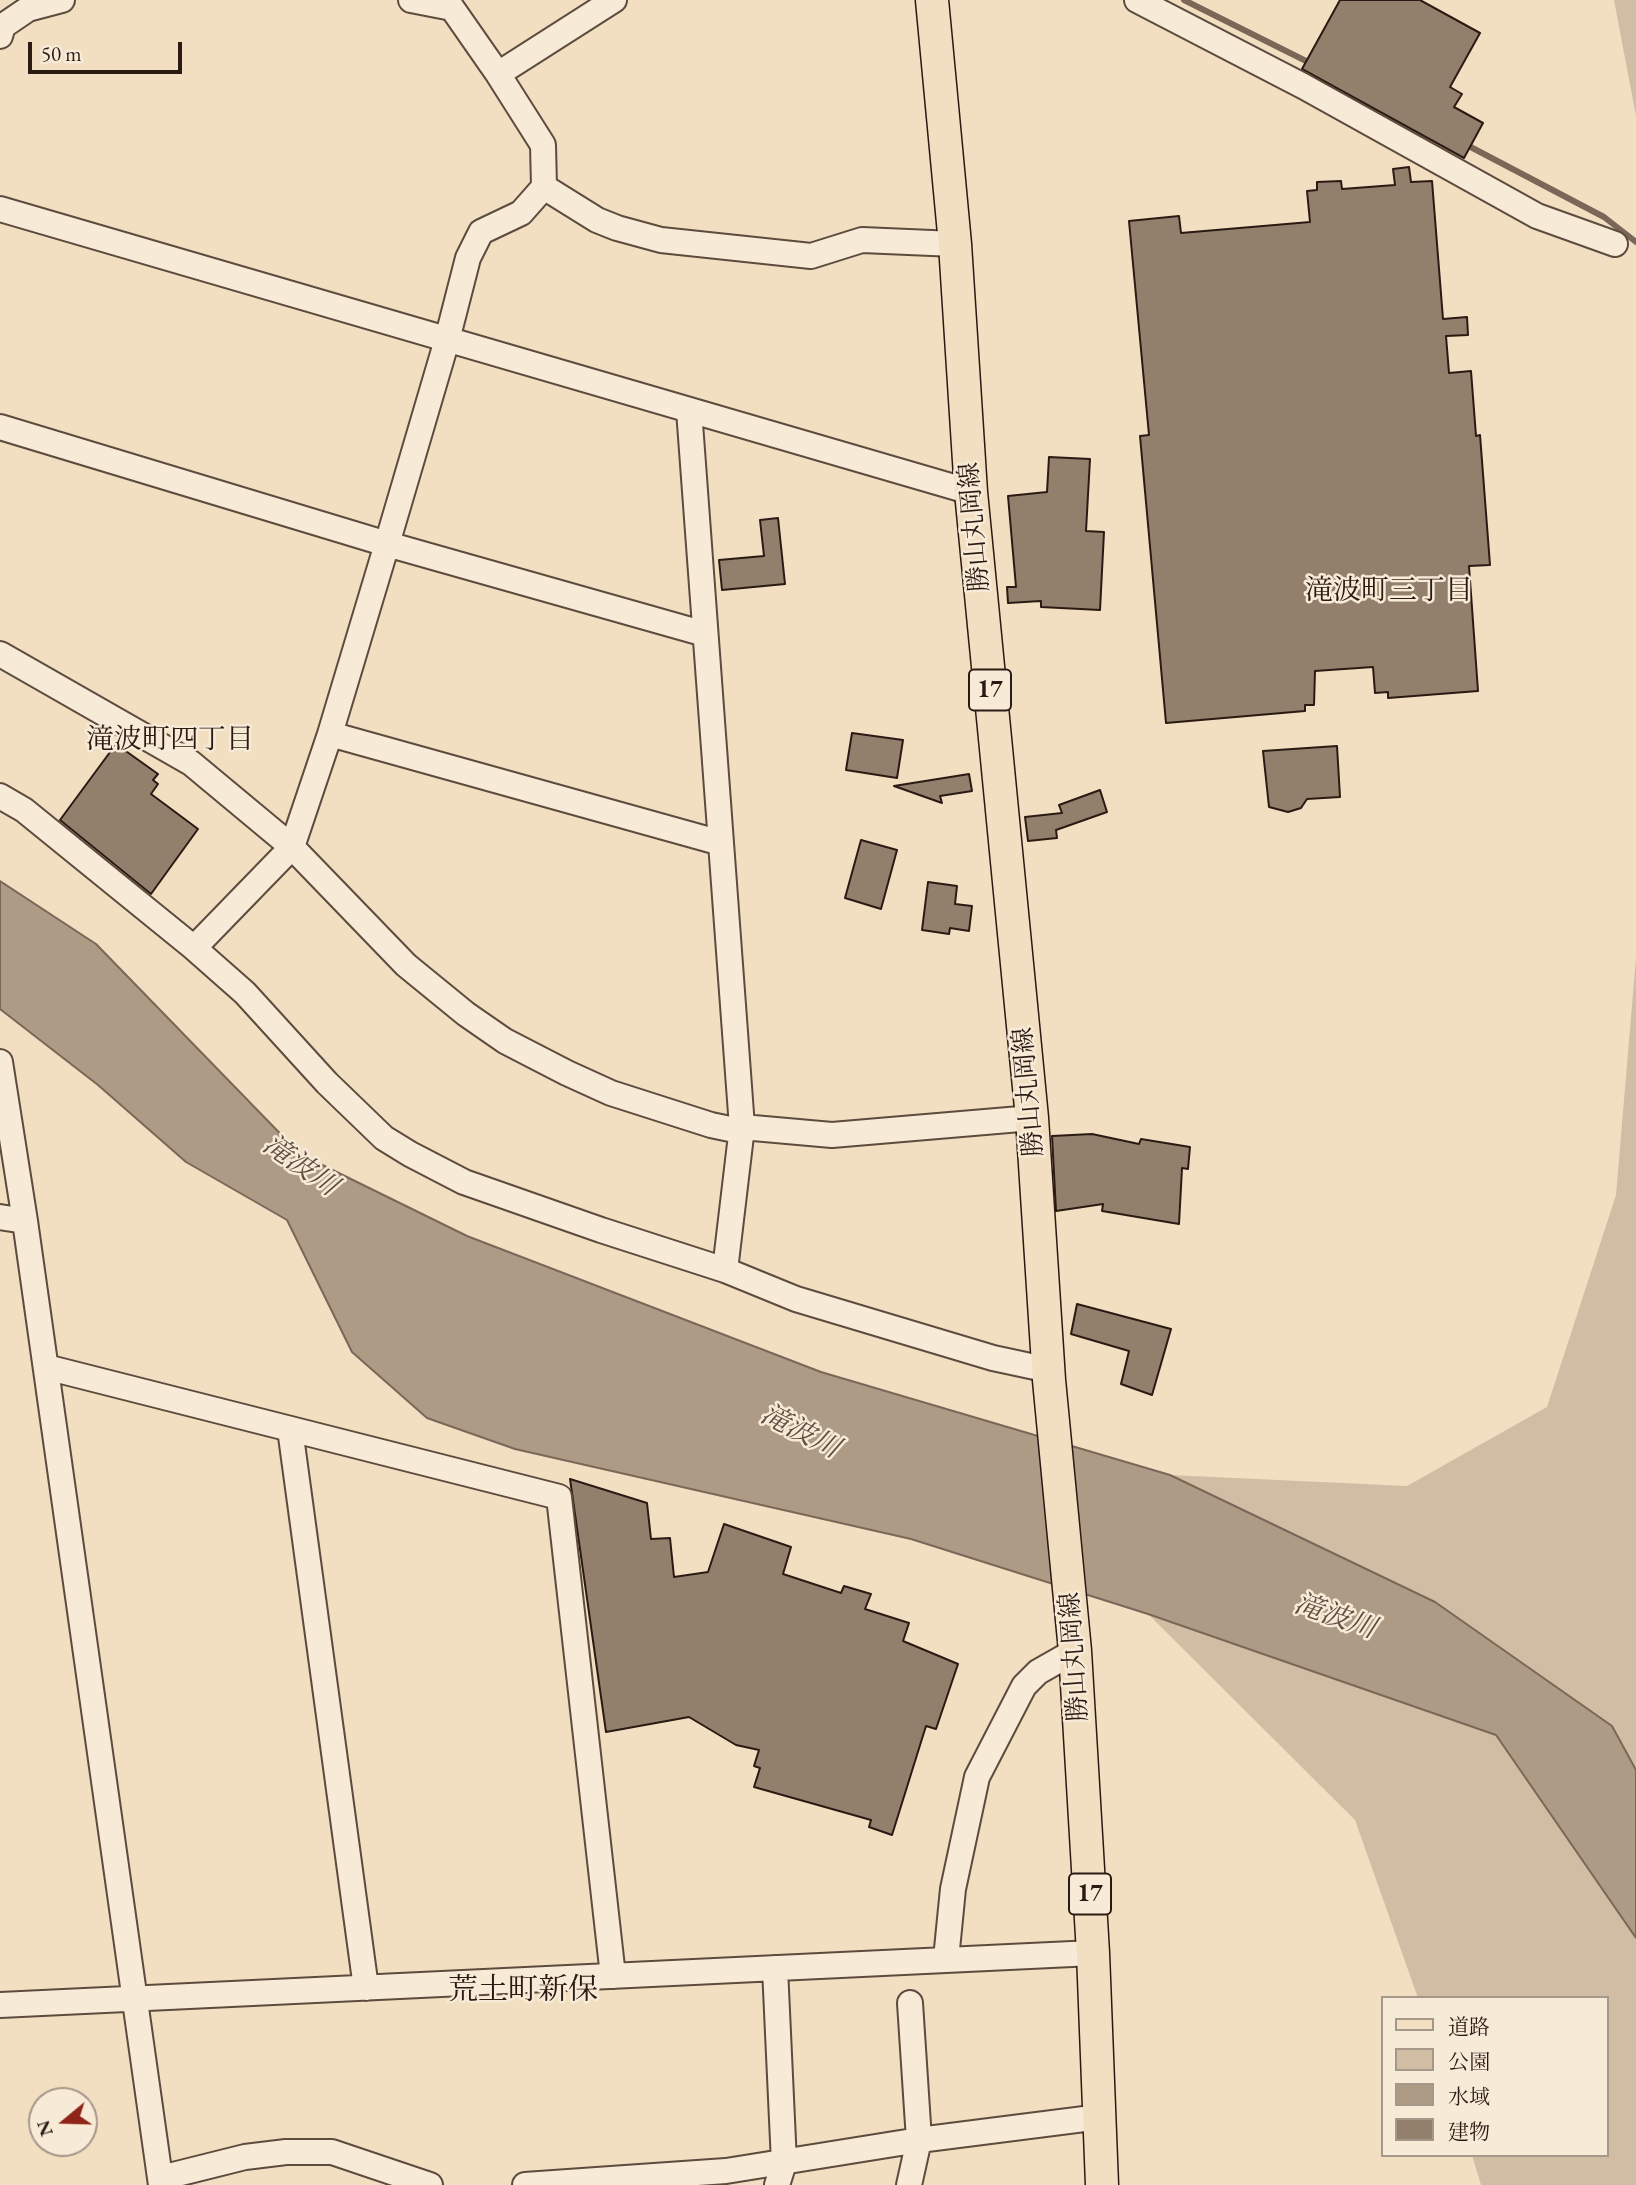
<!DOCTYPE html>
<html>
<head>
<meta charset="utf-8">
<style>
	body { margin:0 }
	#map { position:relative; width:1636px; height:2185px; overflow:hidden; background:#f2dec1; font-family:"EB Garamond","Noto Serif JP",serif }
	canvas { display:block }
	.legend { position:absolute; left:1381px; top:1996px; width:228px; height:161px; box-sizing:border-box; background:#f7ead7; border:2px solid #a59789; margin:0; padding:9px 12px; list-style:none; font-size:21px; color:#2b1a13 }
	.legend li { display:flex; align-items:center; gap:14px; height:35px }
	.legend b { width:35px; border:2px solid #a59789 }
	.north { position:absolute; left:28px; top:2087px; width:70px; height:70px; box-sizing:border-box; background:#f7ead7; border:2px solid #a59789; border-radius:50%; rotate:251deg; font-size:19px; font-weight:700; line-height:28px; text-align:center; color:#2b1a13 }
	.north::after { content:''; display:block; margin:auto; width:24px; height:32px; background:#8f2418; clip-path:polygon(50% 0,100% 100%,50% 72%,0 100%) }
	.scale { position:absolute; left:28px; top:42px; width:154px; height:32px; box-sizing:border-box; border:4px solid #2b1a13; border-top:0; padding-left:9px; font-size:21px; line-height:24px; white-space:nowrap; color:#2b1a13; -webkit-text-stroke:5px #f7ead7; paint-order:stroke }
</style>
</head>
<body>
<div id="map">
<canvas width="1636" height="2185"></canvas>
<ul class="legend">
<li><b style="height:9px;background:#f2dec1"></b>道路</li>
<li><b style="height:19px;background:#d0bda3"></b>公園</li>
<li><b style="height:19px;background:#ae9b86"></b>水域</li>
<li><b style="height:19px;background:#92806d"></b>建物</li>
</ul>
<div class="north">N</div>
<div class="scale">50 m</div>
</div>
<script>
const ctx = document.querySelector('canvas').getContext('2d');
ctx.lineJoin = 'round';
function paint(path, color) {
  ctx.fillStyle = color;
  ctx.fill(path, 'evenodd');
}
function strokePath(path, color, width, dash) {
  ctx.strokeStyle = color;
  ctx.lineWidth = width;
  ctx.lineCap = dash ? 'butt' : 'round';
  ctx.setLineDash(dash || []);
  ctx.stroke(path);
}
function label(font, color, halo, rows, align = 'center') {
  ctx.font = font + ' "EB Garamond","Noto Serif JP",serif';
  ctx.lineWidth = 5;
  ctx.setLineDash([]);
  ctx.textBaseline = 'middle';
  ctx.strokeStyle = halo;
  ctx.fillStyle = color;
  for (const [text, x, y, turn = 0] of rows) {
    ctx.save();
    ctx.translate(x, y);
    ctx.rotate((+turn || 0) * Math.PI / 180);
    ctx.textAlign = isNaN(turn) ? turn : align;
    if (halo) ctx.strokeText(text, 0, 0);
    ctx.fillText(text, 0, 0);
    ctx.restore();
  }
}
const green = new Path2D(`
	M 1614,0 L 1636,0 L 1636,116 Z
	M 1636,958 L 1636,1770 L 1612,1726 L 1435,1602 L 1170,1475 L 1407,1486 L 1547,1407 L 1616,1195 Z
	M 1148,1614 L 1496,1735 L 1636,1938 L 1636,2185 L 1481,2185 L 1472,2155 L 1606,2155 L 1606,1998 L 1418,1998 L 1355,1820 Z`);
const water = new Path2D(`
	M 0,881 L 96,944 L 300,1154 L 467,1236 L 821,1372 L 1170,1475 L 1435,1602 L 1612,1726 L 1636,1770 L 1636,1938 L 1496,1735 L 1148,1614 L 911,1539 L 515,1449 L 427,1418 L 352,1352 L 287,1220 L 186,1162 L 98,1085 L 0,1009 Z`);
const stream = new Path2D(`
	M 1184,0 L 1314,65
	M 1463,143 L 1604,217 L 1636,242`);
const building = new Path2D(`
	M 1340,0 L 1420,0 L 1480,33 L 1450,87 L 1462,94 L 1454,107 L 1483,123 L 1464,158 L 1302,69 Z
	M 1409,167 L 1411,182 L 1432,181 L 1443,319 L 1467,317 L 1468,335 L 1446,336 L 1449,373 L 1471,371 L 1476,436 L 1480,435 L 1490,565 L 1469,566 L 1478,691 L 1388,698 L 1388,692 L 1375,693 L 1373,667 L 1315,671 L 1314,705 L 1305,705 L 1305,711 L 1166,723 L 1140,436 L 1149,435 L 1129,221 L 1179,216 L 1181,233 L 1310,222 L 1307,191 L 1317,190 L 1317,182 L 1341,181 L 1342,189 L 1395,185 L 1393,169 Z
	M 1049,457 L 1090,459 L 1086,531 L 1104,532 L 1100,610 L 1041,607 L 1041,601 L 1008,603 L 1007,587 L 1016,587 L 1008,496 L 1047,492 Z
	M 778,518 L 785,584 L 722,590 L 719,560 L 764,556 L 760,520 Z
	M 852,733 L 903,740 L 897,778 L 846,770 Z
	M 116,744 L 158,774 L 153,780 L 158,784 L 151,794 L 198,829 L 151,894 L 60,820 Z
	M 1337,746 L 1340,797 L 1307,799 L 1301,808 L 1288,812 L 1269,807 L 1263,751 Z
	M 969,774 L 972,791 L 940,796 L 942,803 L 894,786 Z
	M 1100,790 L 1107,812 L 1056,830 L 1057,838 L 1028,841 L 1025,817 L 1062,813 L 1059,805 Z
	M 861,840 L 897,850 L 881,909 L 845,898 Z
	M 928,882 L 957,886 L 955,904 L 972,906 L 969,931 L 950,928 L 949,934 L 922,930 Z
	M 1092,1134 L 1139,1144 L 1141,1139 L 1190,1147 L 1188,1169 L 1182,1168 L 1179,1224 L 1102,1211 L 1103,1204 L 1056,1211 L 1052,1136 Z
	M 1077,1304 L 1171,1329 L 1152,1395 L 1121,1384 L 1129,1351 L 1071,1334 Z
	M 570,1479 L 647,1503 L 651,1539 L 670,1538 L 674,1577 L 708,1572 L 724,1524 L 791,1547 L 783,1574 L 841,1593 L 844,1586 L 871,1594 L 865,1609 L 909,1623 L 903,1641 L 958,1664 L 936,1729 L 926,1726 L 892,1835 L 869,1827 L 871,1820 L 754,1787 L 760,1768 L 754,1766 L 759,1750 L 736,1745 L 689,1717 L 606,1732 Z`);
const minor = new Path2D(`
	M 1137,0 L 1303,86 L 1537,216 L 1615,244
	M 0,36 L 3,26 L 28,9 L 62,0
	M 498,74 L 614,0
	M 544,187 L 597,220 L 617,228 L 661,240 L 811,256 L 862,240 L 955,244
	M 0,209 L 971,492
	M 689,410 L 742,1127 L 725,1270
	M 0,427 L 387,544 L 705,634
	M 0,654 L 191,763 L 292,847 L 406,965 L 466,1014 L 505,1041 L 567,1073 L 611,1093 L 711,1125 L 730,1129 L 742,1127 L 832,1135 L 1032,1118
	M 330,734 L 721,843
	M 0,796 L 24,810 L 194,948 L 245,993 L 327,1083 L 384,1138 L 410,1154 L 464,1182 L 601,1230 L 725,1270 L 796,1299 L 993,1358 L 1049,1370
	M 194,948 L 292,847 L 330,734 L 387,544 L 447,340 L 468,258 L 481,232 L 521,213 L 544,187 L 543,145 L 498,74 L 452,8 L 411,0
	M 0,1062 L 25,1221 L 161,2185
	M 0,1217 L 25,1221
	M 46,1367 L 559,1497 L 613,1976
	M 290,1429 L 366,1988
	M 946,1959 L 953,1889 L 977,1777 L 1024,1686 L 1038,1672 L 1075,1651
	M 775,1968 L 784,2163 L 777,2185
	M 0,2005 L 1093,1953
	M 161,2178 L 245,2157 L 286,2152 L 332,2152 L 430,2185
	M 525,2185 L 726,2171 L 919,2140 L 1100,2117
	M 909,2185 L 919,2140 L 910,2003`);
const major = new Path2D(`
	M 932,0 L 955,244 L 971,492 L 1032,1118 L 1049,1380 L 1075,1651 L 1093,1953 L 1102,2185`);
const shields = [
	[990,690,42],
	[1090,1894,42]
];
const shieldNames = [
	["17",990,690],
	["17",1090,1894]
];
const streetNames = [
	["勝山丸岡線",975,527,-95],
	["勝山丸岡線",1029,1092,-95],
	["勝山丸岡線",1075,1657,-94]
];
const neighbourhoodNames = [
	["滝波町三丁目",1389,591],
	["滝波町四丁目",170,740]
];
const waterNames = [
	["滝波川",300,1166,35],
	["滝波川",800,1432,27],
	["滝波川",1335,1617,19]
];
const quarterNames = [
	["荒土町新保",523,1991]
];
paint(green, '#d0bda3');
paint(water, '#ae9b86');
strokePath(water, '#7a6758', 2);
strokePath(stream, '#7a6758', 6);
paint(building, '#92806d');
strokePath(building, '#2b1a13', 2);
strokePath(minor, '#5d4b3e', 28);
strokePath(major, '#2b1a13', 35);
strokePath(minor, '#f7ead7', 24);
strokePath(major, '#f2dec1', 32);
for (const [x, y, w] of shields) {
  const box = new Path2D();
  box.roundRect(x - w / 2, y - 20.5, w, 41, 5);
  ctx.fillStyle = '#f7ead7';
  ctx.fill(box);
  strokePath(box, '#2b1a13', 2);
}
label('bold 24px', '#2b1a13', null, shieldNames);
label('26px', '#2b1a13', '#f7ead7', streetNames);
label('28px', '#2b1a13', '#f7ead7', neighbourhoodNames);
label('italic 28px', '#5f4e41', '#f7ead7', waterNames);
label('30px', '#2b1a13', '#f7ead7', quarterNames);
</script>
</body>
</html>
